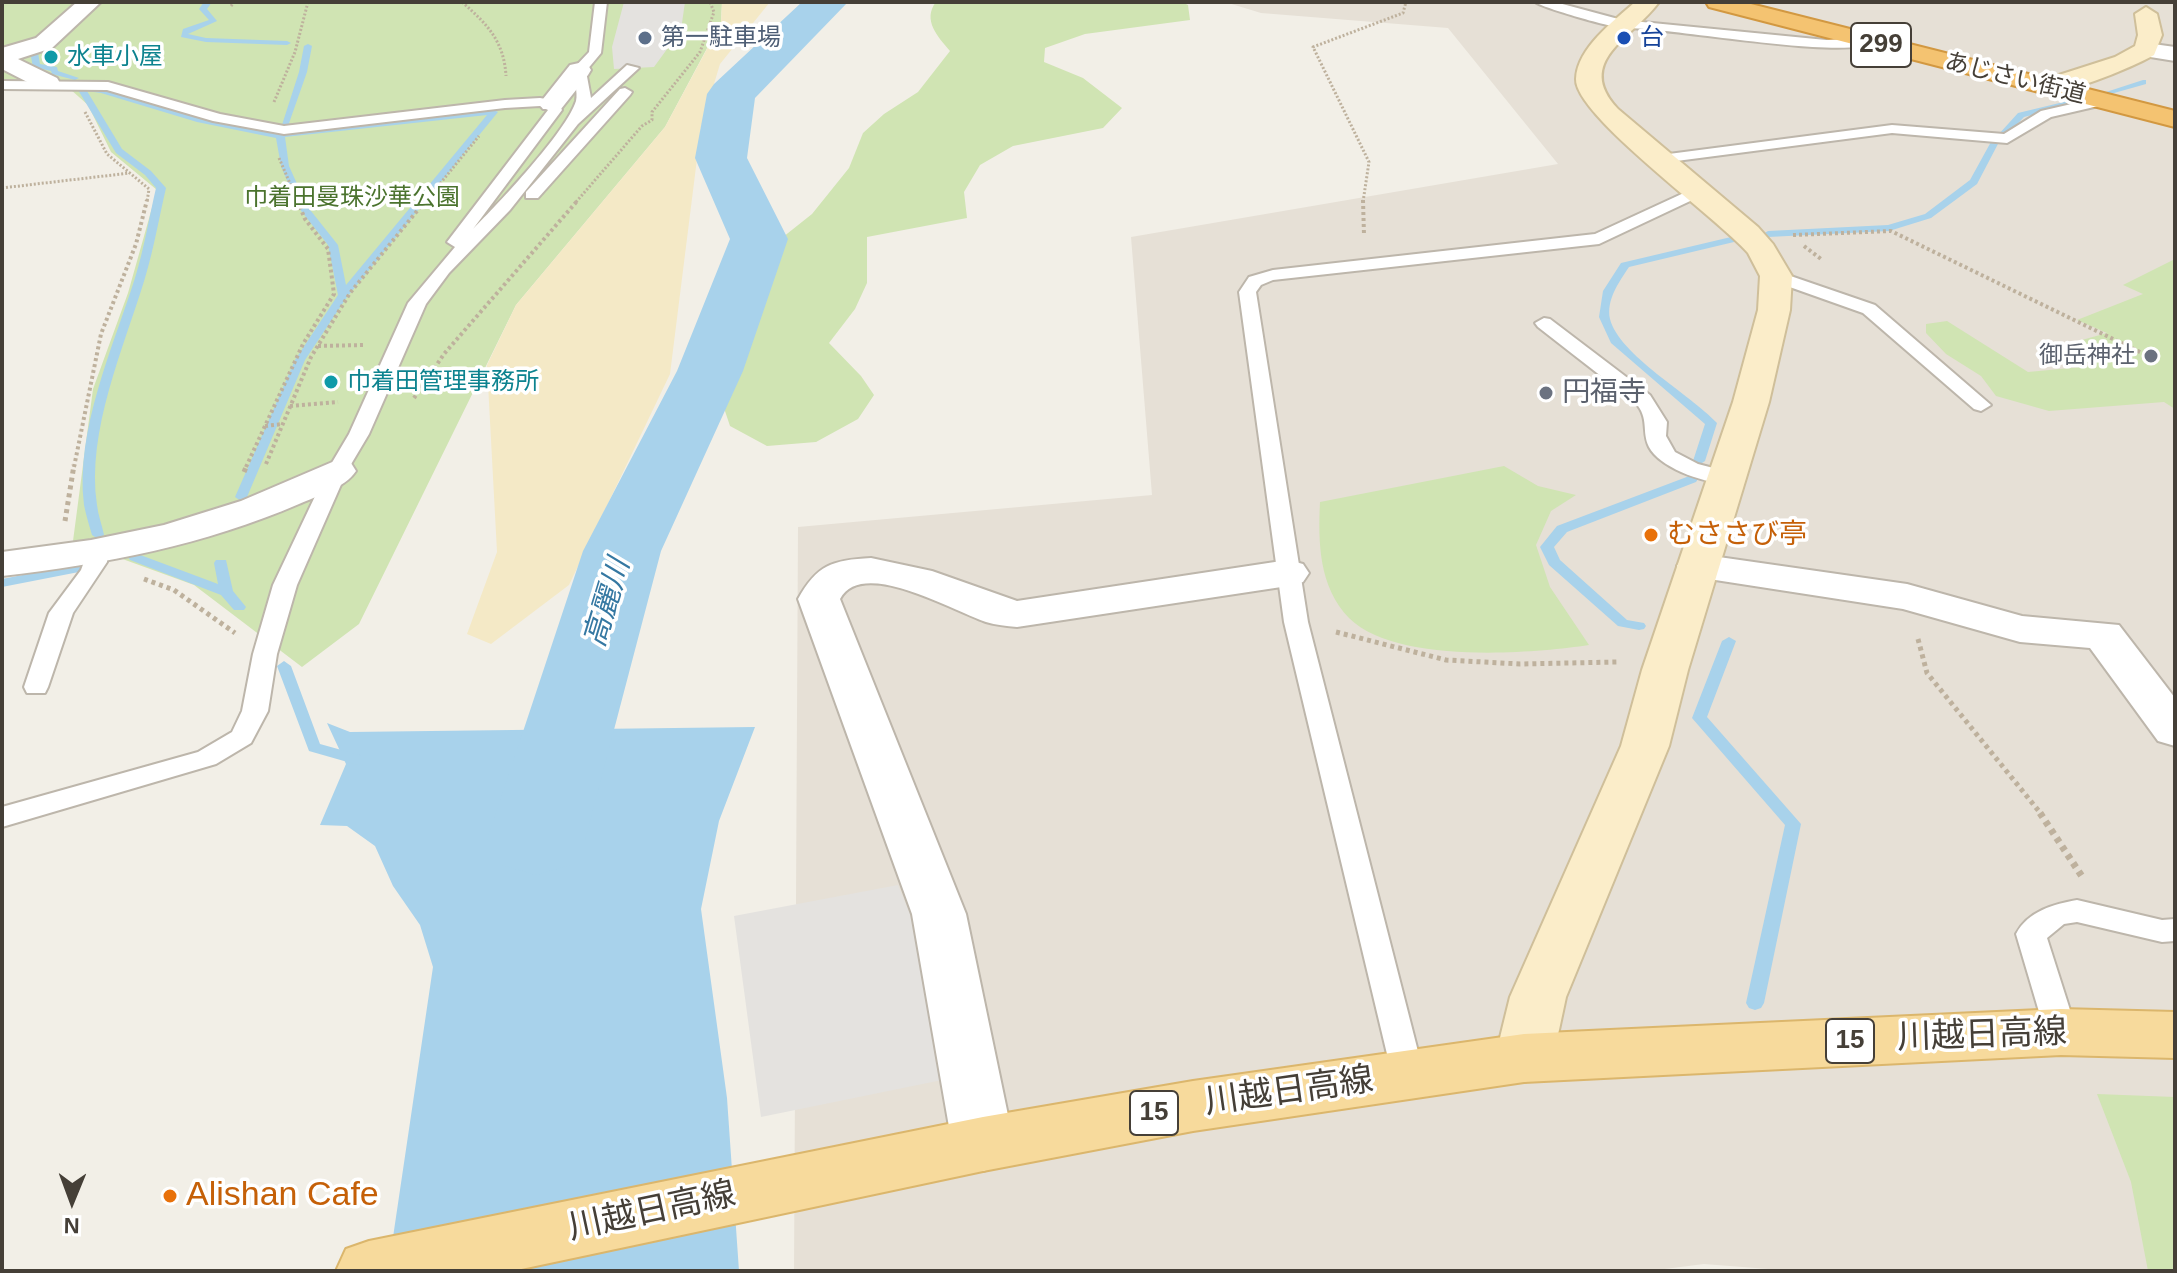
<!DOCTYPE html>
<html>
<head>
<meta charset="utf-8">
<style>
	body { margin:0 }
	#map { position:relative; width:2177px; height:1273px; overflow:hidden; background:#f2efe7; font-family:Helvetica,sans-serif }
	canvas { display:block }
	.frame { position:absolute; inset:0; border:4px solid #453f37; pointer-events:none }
	.north { position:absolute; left:32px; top:1161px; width:80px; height:80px; -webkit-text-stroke:6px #fff; paint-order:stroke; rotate:181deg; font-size:22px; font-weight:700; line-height:32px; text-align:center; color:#453f37 }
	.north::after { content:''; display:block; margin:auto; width:28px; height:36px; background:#453f37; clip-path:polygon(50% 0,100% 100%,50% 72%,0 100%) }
</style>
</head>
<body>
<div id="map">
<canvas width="2177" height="1273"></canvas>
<div class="frame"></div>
<div class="north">N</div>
</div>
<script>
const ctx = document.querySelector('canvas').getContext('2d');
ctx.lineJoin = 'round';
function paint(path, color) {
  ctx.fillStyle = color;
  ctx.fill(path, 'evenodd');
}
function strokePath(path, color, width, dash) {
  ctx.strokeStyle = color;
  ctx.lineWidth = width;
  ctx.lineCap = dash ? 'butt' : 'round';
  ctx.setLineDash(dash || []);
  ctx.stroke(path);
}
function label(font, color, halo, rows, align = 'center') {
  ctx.font = font + ' Helvetica,"Noto Sans JP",sans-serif';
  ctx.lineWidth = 7;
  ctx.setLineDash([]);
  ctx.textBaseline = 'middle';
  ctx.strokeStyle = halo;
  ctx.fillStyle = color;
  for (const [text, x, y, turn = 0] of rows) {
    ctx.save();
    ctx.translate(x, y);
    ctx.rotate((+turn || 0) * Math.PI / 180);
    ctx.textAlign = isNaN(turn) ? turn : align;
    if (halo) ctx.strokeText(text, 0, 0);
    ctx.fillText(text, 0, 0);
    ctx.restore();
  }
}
const residential = new Path2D(`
	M 1225,2 L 2175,2 L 2175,1271 L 1794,1271 L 1704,1264 L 1649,1271 L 794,1271 L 798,527 L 1152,495 L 1131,237 L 1558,164 L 1448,28 L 1261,13 Z`);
const green = new Path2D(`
	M 2,2 L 722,2 L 721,22 L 665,127 L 516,305 L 359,624 L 302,667 L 194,585 L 73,541 L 93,389 L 128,293 L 157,190 L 111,152 L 88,105 L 70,89 L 2,84 Z
	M 936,2 L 1182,2 L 1188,5 L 1190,20 L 1085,34 L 1045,48 L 1044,62 L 1083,78 L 1122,108 L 1103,128 L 1013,146 L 980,165 L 964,192 L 967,218 L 867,237 L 867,283 L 855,309 L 829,343 L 861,376 L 874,395 L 858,419 L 816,442 L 767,446 L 730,426 L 717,387 L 735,367 L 771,281 L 764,261 L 778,241 L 812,214 L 849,168 L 863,133 L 884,114 L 918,92 L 950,51 C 938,37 922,20 936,2 Z
	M 2175,259 L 2175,409 L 2164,402 L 2049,411 L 1996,396 L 1981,376 L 1946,354 L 1926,333 L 1926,324 L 1947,321 L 2028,372 L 2092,366 L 2064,345 L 2107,333 L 2077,320 L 2143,294 L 2123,285 Z
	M 1504,466 L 1538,486 L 1576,495 L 1551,511 L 1536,545 L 1550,587 L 1589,645 C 1530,654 1395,664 1349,618 C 1319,587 1318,543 1320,502 Z
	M 2097,1094 L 2175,1097 L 2175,1271 L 2148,1271 L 2131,1182 Z`);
const sand = new Path2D(`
	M 722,2 L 770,2 L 720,64 L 701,127 L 670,374 L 569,585 L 491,644 L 467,634 L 497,552 L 487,365 L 516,305 L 665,127 L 721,23 Z`);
const parking = new Path2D(`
	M 624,2 L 685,2 L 681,30 L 654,67 L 614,69 L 612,47 Z
	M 898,885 L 919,936 L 942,1080 L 761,1117 L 734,916 Z`);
const water = new Path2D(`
	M 327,723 L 350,732 L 755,727 L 719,821 L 701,909 L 727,1098 L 739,1271 L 388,1271 L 433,967 L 420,925 L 393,886 L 375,846 L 347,826 L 320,825 L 346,764 Z`);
const stream = new Path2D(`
	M 204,2 L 212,2 L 207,9 L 217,21 L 188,34 L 206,38 L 287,41 L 291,43 L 287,45 L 206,42 L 181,37 L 183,29 L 209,20 L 199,9 Z
	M 308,44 L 312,46 L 307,72 L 288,126 L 281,128 L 299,72 L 304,46 Z
	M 18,53 L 38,53 L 40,64 L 57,67 L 58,71 L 79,78 L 75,80 L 52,74 L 51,71 L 33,67 L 31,57 L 18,57 Z
	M 2143,80 L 2146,80 L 2146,84 L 2107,95 L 2103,93 Z
	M 80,85 L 105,89 L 202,118 L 271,133 L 494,110 L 498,112 L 347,297 L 305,360 L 247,497 L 241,501 L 235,497 L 295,360 L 338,295 L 328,245 L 298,207 L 281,166 L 276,138 L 197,122 L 101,93 L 87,91 L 122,149 L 151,171 L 166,188 C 159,218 154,248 145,278 C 124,348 86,431 97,505 C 98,515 102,525 104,535 L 98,539 L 92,535 C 89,525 86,515 84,505 C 75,430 113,348 135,278 C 144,249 149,218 156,188 L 145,175 L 116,153 L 78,90 L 74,88 ZM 487,115 L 346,285 L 338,245 L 307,206 L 289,166 L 285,137 Z
	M 2072,100 L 2075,100 L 2075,104 L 2024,117 L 2006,136 L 1999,134 L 2018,113 Z
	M 1992,140 L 1999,142 L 1977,184 L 1931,218 L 1889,231 L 1768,237 L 1763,234 L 1768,231 L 1888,225 L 1925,214 L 1970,180 Z
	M 1731,237 L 1736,240 L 1734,242 L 1629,267 C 1619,282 1606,300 1610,319 C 1619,355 1690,394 1717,423 L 1705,461 L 1699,465 L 1693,461 L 1705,424 L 1611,343 L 1599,317 L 1603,291 L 1621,263 Z
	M 1692,475 L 1696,476 L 1698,479 L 1696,482 L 1567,532 L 1554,547 L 1560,560 L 1627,620 L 1644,623 L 1646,626 L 1644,629 L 1639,630 L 1618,626 L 1549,565 L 1540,547 L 1557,526 Z
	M 135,553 L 218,584 L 214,563 L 216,560 L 226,560 L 233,591 L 246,607 L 244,610 L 234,610 L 221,595 L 130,560 L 128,557 L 130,554 Z
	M 79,564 L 86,568 L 84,571 L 2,587 L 2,579 Z
	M 1729,637 L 1736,641 L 1707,717 L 1801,824 L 1764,1003 L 1761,1008 L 1755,1010 L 1749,1008 L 1746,1003 L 1785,825 L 1692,718 L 1722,641 Z
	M 284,661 L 291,666 L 320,744 L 363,756 L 366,760 L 363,764 L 358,765 L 309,751 L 277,666 Z`);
const river = new Path2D(`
	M 802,2 L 848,2 L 755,98 L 747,158 L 788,239 L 743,371 L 661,551 L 585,840 L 570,865 L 536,875 L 502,865 L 487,840 L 583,551 L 677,371 L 730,239 L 695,158 L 707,94 L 714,84 Z`);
const pathFar3 = new Path2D(`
	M 462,2 C 487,24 504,41 506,76
	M 231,6 L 234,2
	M 274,102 L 295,52 L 308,2
	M 85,112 L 107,154 L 149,189 L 147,202
	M 279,158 L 298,202
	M 2,188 L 130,173
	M 425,202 L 479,136
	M 576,202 L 642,126 L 652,120 L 652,112 L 700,52 L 714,12 L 710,2
	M 1363,202 L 1369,162 L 1313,47 L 1403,13 L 1406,2`);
const pathFar2 = new Path2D(`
	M 1363,200 L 1364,235
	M 1793,235 L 1891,231 L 2144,354
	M 1804,246 L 1821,259
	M 318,346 L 363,345
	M 414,398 L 444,354 L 578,200
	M 290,406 L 338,402
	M 265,426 L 283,424
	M 266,464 L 311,357 L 350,293 L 426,200
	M 74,467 L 101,334 L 136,244 L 147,200
	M 246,467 L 303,344 L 334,294 L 328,249 L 305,219 L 297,200`);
const pathFar1 = new Path2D(`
	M 244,472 L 247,465
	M 65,521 L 74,465
	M 144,579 L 174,590 L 235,633
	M 1336,632 L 1446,660 L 1520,664 L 1618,662
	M 1918,639 L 1927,673 L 2042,815`);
const path = new Path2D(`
	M 2040,813 L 2083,878`);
const lane = new Path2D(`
	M 595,2 L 607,2 L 601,53 L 586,71 L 591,98 L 627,65 L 639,68 L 578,124 L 510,210 L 449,273 L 426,304 L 369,434 L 347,471 L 297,585 L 277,654 L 268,711 L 251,743 L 216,764 L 2,827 L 2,807 L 198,752 L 232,732 L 242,711 L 253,654 L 273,585 L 327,471 L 349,434 L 408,303 L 455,247 L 447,242 L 548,110 L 540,106 L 505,108 L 284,134 L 213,121 L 107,90 L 2,89 L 2,81 L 108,82 L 220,114 L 284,126 L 505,100 L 540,98 L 557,101 L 562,110 L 473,229 C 498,204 566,132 576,101 C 578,92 574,79 572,70 L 589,52 Z
	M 1535,2 L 1555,2 L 1622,20 L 1826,40 L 1868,38 L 1874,42 C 1848,61 1668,27 1624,28 C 1613,28 1543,8 1535,2 Z
	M 625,88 L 632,92 L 630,95 L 538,198 L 526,198 L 526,192 L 620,89 Z
	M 2102,97 L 2109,101 L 2107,104 L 2051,117 L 2007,143 L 1892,133 L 1661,163 L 1654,159 L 1661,155 L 1892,125 L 2004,134 L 2041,111 Z
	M 1699,186 L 1707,191 L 1705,194 L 1599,244 L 1273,280 L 1261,285 L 1256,292 L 1308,622 L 1424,1075 L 1419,1084 L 1408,1088 L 1397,1084 L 1392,1075 L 1284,622 L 1239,292 L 1249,277 L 1273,270 L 1595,234 Z
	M 1776,271 L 1875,305 L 1991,405 L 1981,411 L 1974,409 L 1863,313 L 1770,280 L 1767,276 Z
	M 1544,318 L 1550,319 L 1650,395 L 1667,422 L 1666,436 L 1675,452 L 1698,464 L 1736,474 L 1740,478 L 1736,482 C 1714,488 1660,469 1649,447 C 1641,431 1650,419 1635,402 C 1627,394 1615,387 1606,380 C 1583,362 1560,344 1538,327 L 1535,323 Z
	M 97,546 L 108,553 L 107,562 L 73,613 L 48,687 L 45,693 L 27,693 L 24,687 L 49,613 L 81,570 L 89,548 Z
	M 2077,900 L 2162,920 L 2175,919 L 2175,941 L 2162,942 L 2077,922 L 2064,924 L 2047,938 L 2077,1032 L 2072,1041 L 2061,1045 L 2050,1041 L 2045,1032 L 2016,934 C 2028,911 2054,904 2077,900 Z`);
const street = new Path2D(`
	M 77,2 L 101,2 L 52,48 L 18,59 L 57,78 L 60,83 L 57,88 L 39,88 L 2,69 L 2,48 L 36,38 Z
	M 2146,43 L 2175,47 L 2175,61 L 2138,55 L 2134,50 L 2138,45 Z
	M 579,63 L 588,65 L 591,70 L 588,75 L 561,109 L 543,109 L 539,104 L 543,99 L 570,65 Z
	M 337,460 L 351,463 L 356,471 C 345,488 317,496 299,504 C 204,545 105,564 2,576 L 2,552 L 91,540 L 164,525 L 241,501 Z
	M 1698,554 L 1907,584 L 2022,616 L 2119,625 L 2175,698 L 2175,746 L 2158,741 L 2090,648 L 2020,642 L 1903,609 L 1683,575 L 1677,566 L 1683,557 Z
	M 871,558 L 932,571 L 1017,601 L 1288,560 L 1303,564 L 1309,573 L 1303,582 L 1288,586 L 1017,627 C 1006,626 996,625 986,622 C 953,611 862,557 840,599 L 966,914 L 1014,1144 L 1005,1163 L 983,1171 L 961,1163 L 952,1144 L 912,914 L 798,599 C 817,565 832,560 871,558 Z`);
const secondary = new Path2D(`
	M 1635,2 L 1659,2 C 1633,38 1573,61 1618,109 L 1758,227 L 1773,244 L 1792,276 L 1790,310 L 1769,402 L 1688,670 L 1669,746 L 1566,997 L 1553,1058 L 1545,1075 L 1524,1082 L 1503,1075 L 1495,1058 L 1510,997 L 1621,746 L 1642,670 L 1733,402 L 1758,310 L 1760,276 L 1748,253 C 1719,219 1574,115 1576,79 C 1577,48 1614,21 1635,2 Z
	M 2146,7 L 2157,14 L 2162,35 L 2154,55 C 2133,67 2060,98 2037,92 L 2034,87 L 2037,82 L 2115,57 L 2135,46 L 2138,35 L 2135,14 Z`);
const primary = new Path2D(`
	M 2061,1009 L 2175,1012 L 2175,1058 L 2061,1055 L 1524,1082 L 1193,1131 L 983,1171 L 512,1271 L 336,1271 L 346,1249 L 369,1241 L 983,1117 L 1193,1081 L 1524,1034 Z`);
const highway = new Path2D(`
	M 1706,2 L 1743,2 L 2175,111 L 2175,127 L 1709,7 Z`);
const markers = [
	[645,38,8,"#5c6f8a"],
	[1624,38,8,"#1a4fb4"],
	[51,57,8,"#0f9aa8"],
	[2151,356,8,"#6b7280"],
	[331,382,8,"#0f9aa8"],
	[1546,393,8,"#6b7280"],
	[1651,535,8,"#e8710a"],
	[170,1196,8,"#e8710a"]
];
const farServicenames = [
	["第一駐車場",661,38]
];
const farTransitnames = [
	["台",1640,38]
];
const farCulturenames = [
	["水車小屋",67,57],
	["巾着田管理事務所",347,382]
];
const farStreetnames = [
	["あじさい街道",2015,79,14]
];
const farParknames = [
	["巾着田曼珠沙華公園",352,198]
];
const farWorshipnames = [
	["御岳神社",2135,356]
];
const shields = [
	[1881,45,60],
	[1850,1041,48],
	[1154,1113,48]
];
const shieldNames = [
	["299",1881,45],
	["15",1850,1041],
	["15",1154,1113]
];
const worshipNames = [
	["円福寺",1562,393]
];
const foodNames = [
	["むささび亭",1667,535]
];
const waterNames = [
	["高麗川",608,603,-73]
];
const nearStreetnames = [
	["川越日高線",1982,1036,-2],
	["川越日高線",1289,1092,-8],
	["川越日高線",652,1212,-12]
];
const nearFoodnames = [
	["Alishan Cafe",186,1196]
];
paint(residential, '#e6e0d6');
paint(green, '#d0e4b3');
paint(sand, '#f4e9c6');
paint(parking, '#e4e2df');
paint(water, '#a8d2eb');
paint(stream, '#a8d2eb');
paint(river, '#a8d2eb');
strokePath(lane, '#bdb6ab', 4);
strokePath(street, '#bdb6ab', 4);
strokePath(secondary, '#cfbf9a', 4);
strokePath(primary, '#dbb66c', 4);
strokePath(highway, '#d29841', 4);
strokePath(pathFar3, '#beb19d', 3, [2, 2]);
strokePath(pathFar2, '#beb19d', 4, [3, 3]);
strokePath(pathFar1, '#beb19d', 5, [4, 4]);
strokePath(path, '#beb19d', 7, [5, 5]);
paint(lane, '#fff');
paint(street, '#fff');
paint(secondary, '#fbedc9');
paint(primary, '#f7da9c');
paint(highway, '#f4c371');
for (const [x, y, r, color] of markers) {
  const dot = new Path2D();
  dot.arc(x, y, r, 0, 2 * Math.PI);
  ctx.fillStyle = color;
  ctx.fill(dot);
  strokePath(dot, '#fff', 3);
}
label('24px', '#4e5e75', '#fff', farServicenames, 'left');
label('24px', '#164399', '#fff', farTransitnames, 'left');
label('24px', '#0d838f', '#fff', farCulturenames, 'left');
label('24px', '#453f37', '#fff', farStreetnames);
label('24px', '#4b732e', '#fff', farParknames);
label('24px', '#5b616d', '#fff', farWorshipnames, 'right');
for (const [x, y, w] of shields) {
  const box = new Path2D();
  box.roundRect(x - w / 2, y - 22, w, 44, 6);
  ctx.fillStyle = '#fff';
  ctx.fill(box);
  strokePath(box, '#453f37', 2);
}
label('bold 26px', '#453f37', null, shieldNames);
label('28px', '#5b616d', '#fff', worshipNames, 'left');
label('28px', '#c56008', '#fff', foodNames, 'left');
label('italic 30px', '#3578a2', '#fff', waterNames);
label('34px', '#453f37', '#fff', nearStreetnames);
label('34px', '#c56008', '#fff', nearFoodnames, 'left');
</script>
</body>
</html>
